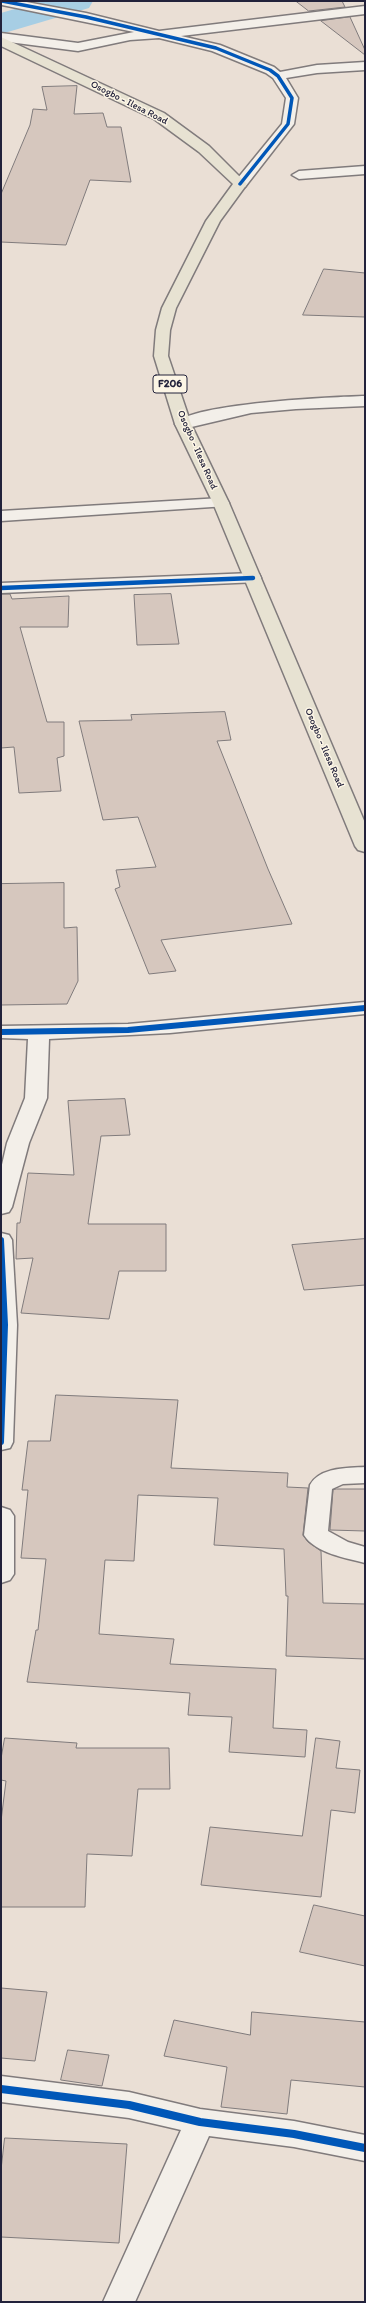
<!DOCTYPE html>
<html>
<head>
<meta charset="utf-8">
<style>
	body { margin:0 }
	#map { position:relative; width:366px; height:2303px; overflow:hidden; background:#eadfd5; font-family:Itim,sans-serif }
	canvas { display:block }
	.frame { position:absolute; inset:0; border:2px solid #22223b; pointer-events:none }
</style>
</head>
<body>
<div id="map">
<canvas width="366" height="2303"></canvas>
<div class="frame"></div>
</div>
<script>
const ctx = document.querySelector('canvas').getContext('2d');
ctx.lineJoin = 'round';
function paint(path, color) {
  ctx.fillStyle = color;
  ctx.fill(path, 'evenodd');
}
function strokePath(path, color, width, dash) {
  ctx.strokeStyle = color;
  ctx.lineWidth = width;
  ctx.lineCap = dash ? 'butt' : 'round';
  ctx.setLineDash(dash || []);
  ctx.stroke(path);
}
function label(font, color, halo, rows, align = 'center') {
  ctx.font = font + ' Itim,sans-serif';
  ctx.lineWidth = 3;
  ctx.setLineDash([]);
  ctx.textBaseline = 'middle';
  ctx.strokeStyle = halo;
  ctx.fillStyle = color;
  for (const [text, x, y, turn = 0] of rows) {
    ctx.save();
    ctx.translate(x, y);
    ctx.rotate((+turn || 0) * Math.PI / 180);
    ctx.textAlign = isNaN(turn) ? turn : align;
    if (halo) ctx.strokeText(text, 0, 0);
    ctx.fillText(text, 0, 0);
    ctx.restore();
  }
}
const river = new Path2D(`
	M 42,1 L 93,1 L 89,8 L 1,34 L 1,13 Z`);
const building = new Path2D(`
	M 296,1 L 342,1 L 345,7 L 309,11 Z
	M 350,17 L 365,50 L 365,55 L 321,21 Z
	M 77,86 L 74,114 L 103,113 L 107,127 L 121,127 L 131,182 L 90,180 L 66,245 L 1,242 L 1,194 L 30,125 L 33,109 L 47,110 L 42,87 Z
	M 324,269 L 365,273 L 365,317 L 303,315 Z
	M 1,594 L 10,594 L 12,599 L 69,596 L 68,627 L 20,627 L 47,722 L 64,722 L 64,756 L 57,758 L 61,791 L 19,793 L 14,747 L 1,748 Z
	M 171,594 L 179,644 L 137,645 L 134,595 Z
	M 225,712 L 231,740 L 217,741 L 268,869 L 292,924 L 161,940 L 176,971 L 149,974 L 115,889 L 120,887 L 116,870 L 156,867 L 138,817 L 103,820 L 79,721 L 132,720 L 131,715 Z
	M 64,883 L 64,928 L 77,927 L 78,981 L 67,1004 L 1,1005 L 1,884 Z
	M 125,1099 L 130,1135 L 101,1136 L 88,1224 L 166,1224 L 166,1271 L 119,1271 L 109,1319 L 21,1313 L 33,1258 L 16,1259 L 17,1223 L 20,1223 L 28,1173 L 74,1175 L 68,1101 Z
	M 365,1239 L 365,1285 L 304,1290 L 292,1245 Z
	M 56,1395 L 178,1400 L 171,1468 L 288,1473 L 287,1487 L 308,1488 L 303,1535 L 308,1542 L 321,1551 L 323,1603 L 365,1604 L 365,1659 L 286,1656 L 288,1596 L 286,1596 L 284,1549 L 214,1545 L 218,1498 L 138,1495 L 134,1561 L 105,1560 L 99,1634 L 174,1639 L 170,1664 L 276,1669 L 273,1728 L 307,1730 L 305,1757 L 229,1752 L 232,1717 L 188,1715 L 190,1693 L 27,1682 L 36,1630 L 38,1630 L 46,1559 L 21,1558 L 28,1490 L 22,1490 L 28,1441 L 50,1441 Z
	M 337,1489 L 365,1489 L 365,1531 L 330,1530 L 333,1490 Z
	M 5,1738 L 77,1743 L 76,1748 L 169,1748 L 170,1789 L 138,1789 L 132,1856 L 87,1854 L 85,1907 L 1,1907 L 1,1821 L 6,1781 L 1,1780 L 1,1759 Z
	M 316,1738 L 340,1741 L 336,1768 L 360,1770 L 355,1813 L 331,1810 L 321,1897 L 201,1885 L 210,1827 L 302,1836 Z
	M 314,1905 L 365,1916 L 365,1966 L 300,1952 Z
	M 1,1988 L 47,1992 L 35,2061 L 1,2058 Z
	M 252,2012 L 365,2022 L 365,2087 L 291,2080 L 287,2114 L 221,2107 L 227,2067 L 164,2056 L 174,2020 L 250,2035 Z
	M 68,2050 L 109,2055 L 102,2086 L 61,2080 Z
	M 5,2138 L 127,2144 L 119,2243 L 1,2237 L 1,2170 Z`);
const lane = new Path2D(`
	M 365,1467 L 365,1483 L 343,1484 L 332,1489 L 328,1531 L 348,1542 L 365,1547 L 365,1563 C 346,1558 315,1553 304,1535 L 310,1485 C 320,1467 347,1468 365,1467 Z`);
const street = new Path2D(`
	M 1,1 L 21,1 L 86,13 L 159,31 L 365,6 L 365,14 L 181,36 L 220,45 L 274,67 L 280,72 L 317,65 L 365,62 L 365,70 L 317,73 L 286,78 L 298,98 L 294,124 L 245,187 L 240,188 L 233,184 L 282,124 L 286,98 L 273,78 L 266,73 L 212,51 L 159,38 L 130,40 L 78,51 L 1,41 L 1,33 L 78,43 L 134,32 L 2,5 Z
	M 365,166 L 365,174 L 299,179 L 292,175 L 299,171 Z
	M 365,396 L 365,406 L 296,409 L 251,413 L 183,429 L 177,427 L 175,424 C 190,403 336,397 365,396 Z
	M 221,498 L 227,500 L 229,503 L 227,506 L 1,521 L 1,511 Z
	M 253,573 L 259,574 L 261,578 L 259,582 L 1,593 L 1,583 Z
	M 365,1002 L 365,1014 L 170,1033 L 49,1039 L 47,1098 L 29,1143 L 12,1207 L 9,1212 L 1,1214 L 1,1169 L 7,1143 L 25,1098 L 28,1039 L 1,1038 L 1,1026 L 128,1024 Z
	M 1,1233 L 9,1235 L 12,1240 L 17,1325 L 13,1442 L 10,1448 L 1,1450 Z
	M 1,1507 L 10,1510 L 14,1516 L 14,1574 L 10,1580 L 1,1583 Z
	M 1,2076 L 129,2092 L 200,2109 L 294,2121 L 365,2135 L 365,2161 L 294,2147 L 209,2136 L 135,2302 L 103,2302 L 181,2130 L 129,2118 L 1,2102 Z`);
const primary = new Path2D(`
	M 1,37 L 164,113 L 209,146 L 247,184 L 220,221 L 176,308 L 170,330 L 168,356 L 191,424 L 229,503 L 365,823 L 365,852 L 358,850 L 355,846 L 213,503 L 175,424 L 154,356 L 156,330 L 162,308 L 206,221 L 233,184 L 199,152 L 154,119 L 1,46 Z`);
const cyclewayFar3 = new Path2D(`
	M 2,1 L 86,17 L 216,48 L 270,70 L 278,76 L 292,98 L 288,124 L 240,184`);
const cyclewayFar2 = new Path2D(`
	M 1,588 L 253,578`);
const cyclewayFar1 = new Path2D(`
	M 1,1032 L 128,1030 L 365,1008
	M 1,1240 L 5,1325 L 1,1442`);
const cycleway = new Path2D(`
	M 1,2089 L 129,2105 L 200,2122 L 294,2134 L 365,2148`);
const farStreetnames = [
	["Osogbo - Ilesa Road",129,103,27],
	["Osogbo - Ilesa Road",197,450,66],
	["Osogbo - Ilesa Road",324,748,67]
];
const shields = [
	[170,384,34]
];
const shieldNames = [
	["F206",170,384]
];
paint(river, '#a7cee4');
paint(building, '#d6c7be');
strokePath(building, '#807b7c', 1);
strokePath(lane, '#807b7c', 3);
strokePath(street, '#807b7c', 3);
strokePath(primary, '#807b7c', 3);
paint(lane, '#f3efe9');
paint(street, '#f3efe9');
paint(primary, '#e7e2d2');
strokePath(cyclewayFar3, '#0057b8', 3.5);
strokePath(cyclewayFar2, '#0057b8', 4.5);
strokePath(cyclewayFar1, '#0057b8', 6);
strokePath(cycleway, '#0057b8', 8);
label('10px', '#22223b', '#fcf5e5', farStreetnames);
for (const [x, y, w] of shields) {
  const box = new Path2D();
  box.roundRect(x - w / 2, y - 9, w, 18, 3);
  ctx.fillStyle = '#fcf5e5';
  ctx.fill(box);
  strokePath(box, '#22223b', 1);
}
label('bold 11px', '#22223b', null, shieldNames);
</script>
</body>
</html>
